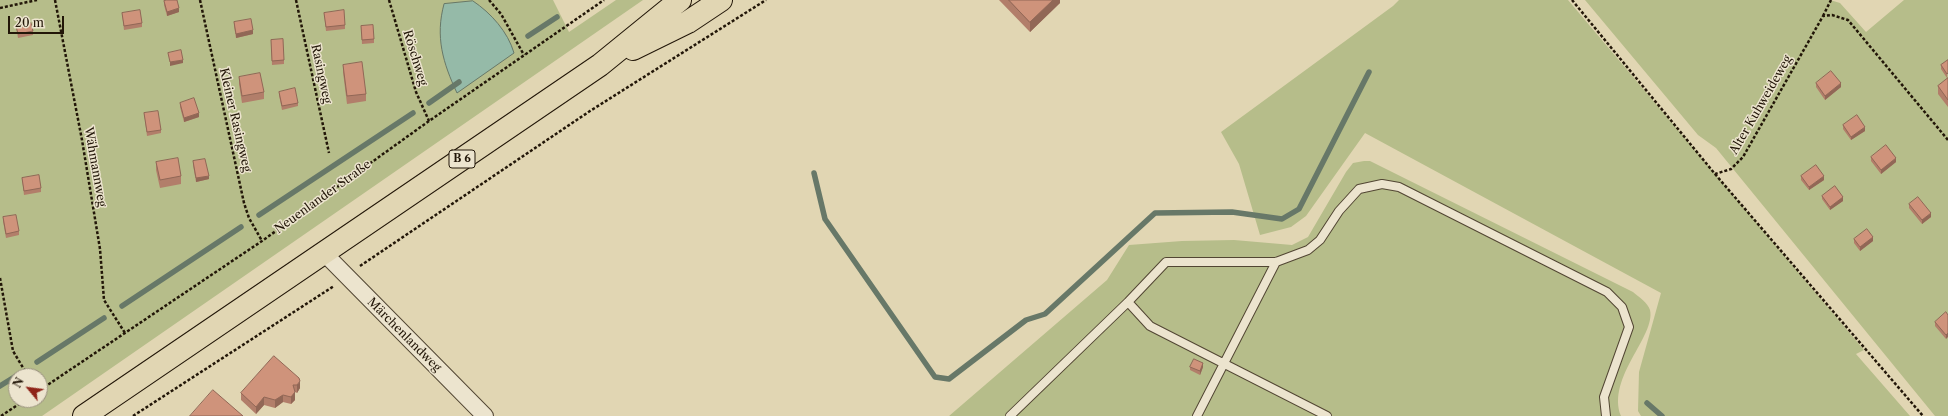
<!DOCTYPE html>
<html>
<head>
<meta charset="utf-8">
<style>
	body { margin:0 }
	#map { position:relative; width:1948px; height:416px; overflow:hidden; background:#e1d6b3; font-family:"Libre Caslon Text",serif }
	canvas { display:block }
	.north { position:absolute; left:8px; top:368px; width:40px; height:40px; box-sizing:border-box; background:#ece4ce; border:1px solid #9b927f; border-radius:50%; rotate:299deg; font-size:11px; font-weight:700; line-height:16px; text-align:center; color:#221608 }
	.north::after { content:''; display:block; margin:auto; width:14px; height:18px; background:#8f2418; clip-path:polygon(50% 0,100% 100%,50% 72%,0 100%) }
	.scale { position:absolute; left:8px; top:16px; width:56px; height:18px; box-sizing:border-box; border:2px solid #221608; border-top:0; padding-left:5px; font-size:12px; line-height:14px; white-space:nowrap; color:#221608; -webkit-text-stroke:3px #ece4ce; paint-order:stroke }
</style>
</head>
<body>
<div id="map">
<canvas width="1948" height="416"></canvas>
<div class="north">N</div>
<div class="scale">20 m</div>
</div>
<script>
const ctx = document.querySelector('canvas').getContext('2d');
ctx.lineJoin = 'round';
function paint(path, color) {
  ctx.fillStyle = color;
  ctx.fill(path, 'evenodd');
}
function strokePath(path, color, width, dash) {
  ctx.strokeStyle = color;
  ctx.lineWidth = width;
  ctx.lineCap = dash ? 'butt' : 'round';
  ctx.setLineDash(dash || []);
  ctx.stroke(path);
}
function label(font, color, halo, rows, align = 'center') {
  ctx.font = font + ' "Libre Caslon Text",serif';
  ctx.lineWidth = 3;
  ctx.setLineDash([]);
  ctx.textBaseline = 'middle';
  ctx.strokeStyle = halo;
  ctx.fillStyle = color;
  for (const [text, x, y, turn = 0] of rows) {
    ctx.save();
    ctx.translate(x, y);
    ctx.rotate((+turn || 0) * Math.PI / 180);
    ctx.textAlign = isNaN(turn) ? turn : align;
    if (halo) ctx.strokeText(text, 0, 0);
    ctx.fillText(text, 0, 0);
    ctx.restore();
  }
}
const green = new Path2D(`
	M 0,0 L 553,0 L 569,32 L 616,0 L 643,0 L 42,416 L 0,416 ZM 16,376 L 40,376 L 40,400 L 16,400 Z
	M 1399,0 L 1568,0 L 1864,350 L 1856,354 L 1910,416 L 1641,416 L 1638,411 L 1639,372 L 1661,293 L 1365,133 L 1306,216 L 1291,227 L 1260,235 L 1239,164 L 1221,132 L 1393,6 Z
	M 1585,0 L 1830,0 L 1840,3 L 1866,32 L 1904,0 L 1948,0 L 1948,416 L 1935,416 L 1716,148 L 1698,135 Z
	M 1364,161 L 1370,161 L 1633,292 C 1639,297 1648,303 1650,310 C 1656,336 1606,378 1621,416 L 949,416 L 1107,280 L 1129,245 L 1182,241 L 1234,240 L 1292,245 L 1308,237 L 1346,172 L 1353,163 Z`);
const water = new Path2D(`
	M 473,1 C 491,13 508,32 514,53 L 457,93 C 443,63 435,37 444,4 Z`);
const stream = new Path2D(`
	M 528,36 L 557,17
	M 429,103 L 459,82
	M 814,173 L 825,219 L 935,377 L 949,379 L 1026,320 L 1045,314 L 1155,213 L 1232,212 L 1282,219 L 1299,209 L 1369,72
	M 259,215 L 413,113
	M 122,306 L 241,227
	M 37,362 L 104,318
	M 0,386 L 16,376
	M 1647,403 L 1662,416`);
const path = new Path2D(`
	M 55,0 L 82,140 L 100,249 L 104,300 L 125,333
	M 200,0 L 244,203 L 249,218 L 262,241
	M 296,0 L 329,153
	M 389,0 L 416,92 L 429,121
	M 489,0 L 501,14 L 524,55
	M 1572,0 L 1715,174 L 1731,169 L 1743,157 L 1823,16 L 1832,15 L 1848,20 L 1948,140
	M 0,8 L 37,0
	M 1823,16 L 1831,0
	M 1715,174 L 1923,416
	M 360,266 L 590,111 L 766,0
	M 0,278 L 13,351 L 28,376
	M 40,390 L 262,241 L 429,121 L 604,0
	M 1,416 L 25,400
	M 133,416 L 334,286`);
const lane = new Path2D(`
	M 1128,302 L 1150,326 L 1327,416
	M 1010,416 L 1128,302 L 1166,262 L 1276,262 L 1308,250 L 1320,240 L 1339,211 L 1359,189 L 1382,184 L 1399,187 L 1607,292 L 1622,307 L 1629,327 L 1604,397 L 1606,416
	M 1197,416 L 1276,262`);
const street = new Path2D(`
	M 324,253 L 485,416`);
const primary = new Path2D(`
	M 633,49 L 688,22 L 721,0
	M 84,416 L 600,65 L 680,0`);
const wall = new Path2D(`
	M 999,0 L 1060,0 L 1060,3 L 1030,32 Z
	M 164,1 L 179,12 L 167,16 L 164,5 Z
	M 122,13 L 142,23 L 142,27 L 124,30 Z
	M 324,13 L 345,25 L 345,29 L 326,31 Z
	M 234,22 L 253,34 L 236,38 L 234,26 Z
	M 16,26 L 33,31 L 33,35 L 18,38 Z
	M 361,26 L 374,39 L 374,43 L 362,44 Z
	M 271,40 L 284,60 L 284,64 L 272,65 Z
	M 1948,60 L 1947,78 L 1941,69 L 1941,65 Z
	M 343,65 L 366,94 L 366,101 L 347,104 L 343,72 Z
	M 239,77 L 264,92 L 264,99 L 242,103 L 239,84 Z
	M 1948,78 L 1948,107 L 1938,94 L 1938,86 Z
	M 1816,83 L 1841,87 L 1825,100 L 1816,87 Z
	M 279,92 L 298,103 L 298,106 L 282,110 L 279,95 Z
	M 180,103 L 199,117 L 184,122 L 180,107 Z
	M 144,113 L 161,130 L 161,133 L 147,136 Z
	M 1843,125 L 1865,131 L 1851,140 L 1843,129 Z
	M 1871,157 L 1896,162 L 1881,174 L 1871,161 Z
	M 193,161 L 209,179 L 196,182 L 193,165 Z
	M 156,162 L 181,176 L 181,184 L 160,188 L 156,170 Z
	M 1801,176 L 1824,180 L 1809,190 L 1801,180 Z
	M 22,178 L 41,188 L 41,192 L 24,195 Z
	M 1822,196 L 1843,201 L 1830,210 L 1822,199 Z
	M 1909,204 L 1931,217 L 1922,224 L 1909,208 Z
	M 3,217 L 19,231 L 19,235 L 6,238 L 3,221 Z
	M 1854,239 L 1873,241 L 1860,251 L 1854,243 Z
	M 1948,315 L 1946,339 L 1935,326 L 1935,322 Z
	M 274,356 L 300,388 L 297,393 L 295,392 L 295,400 L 291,404 L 283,402 L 275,408 L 264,405 L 256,414 L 241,400 L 241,393 Z
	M 1190,367 L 1203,367 L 1200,375 L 1190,370 Z`);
const shadedWall = new Path2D(`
	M 1053,0 L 1060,0 L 1060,3 L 1030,32 L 1030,22 Z
	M 179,8 L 179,12 L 167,16 L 167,12 Z
	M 253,30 L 253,34 L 236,38 L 236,34 Z
	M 183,60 L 183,63 L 170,66 L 170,62 Z
	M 1841,83 L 1841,87 L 1825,100 L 1825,96 Z
	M 199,113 L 199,117 L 184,122 L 184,118 Z
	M 1865,127 L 1865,131 L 1851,140 L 1851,137 Z
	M 1896,158 L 1896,162 L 1881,174 L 1881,170 Z
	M 209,176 L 209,179 L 196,182 L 196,178 Z
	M 1824,176 L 1824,180 L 1809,190 L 1809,187 Z
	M 1843,197 L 1843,201 L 1830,210 L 1830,207 Z
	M 1931,213 L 1931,217 L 1922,224 L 1922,220 Z
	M 1873,237 L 1873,241 L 1860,251 L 1860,247 Z
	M 1948,333 L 1948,337 L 1946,339 L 1946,335 Z
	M 1203,363 L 1203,367 L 1200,375 L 1200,371 Z
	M 300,381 L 300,388 L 297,393 L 297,385 Z
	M 295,392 L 295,400 L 291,404 L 291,397 Z
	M 283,395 L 283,402 L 275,408 L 275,400 Z
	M 264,397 L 264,405 L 256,414 L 256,407 Z`);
const building = new Path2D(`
	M 167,0 L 177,0 L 179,8 L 167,12 L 164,1 Z
	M 1009,0 L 1053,0 L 1030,22 Z
	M 140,10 L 142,23 L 124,26 L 122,13 Z
	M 344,10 L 345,25 L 326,27 L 324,13 Z
	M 251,19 L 253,30 L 236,34 L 234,22 Z
	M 31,23 L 33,31 L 18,34 L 16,26 Z
	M 373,25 L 374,39 L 362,40 L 361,26 Z
	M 283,39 L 284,60 L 272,61 L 271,40 Z
	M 181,50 L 183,60 L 170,62 L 168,53 Z
	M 1948,60 L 1948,73 L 1947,74 L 1941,65 Z
	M 362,62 L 366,94 L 347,96 L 343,65 Z
	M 1831,71 L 1841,83 L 1825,96 L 1816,83 Z
	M 260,73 L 264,92 L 242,96 L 239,77 Z
	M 1948,78 L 1948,100 L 1938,86 Z
	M 295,88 L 298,103 L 282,106 L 279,92 Z
	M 194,98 L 199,113 L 184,118 L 180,103 Z
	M 158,111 L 161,130 L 147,132 L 144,113 Z
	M 1857,115 L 1865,127 L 1851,137 L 1843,125 Z
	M 1886,145 L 1896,158 L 1881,170 L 1871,157 Z
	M 178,158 L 181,176 L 160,180 L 156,162 Z
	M 205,159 L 209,176 L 196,178 L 193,161 Z
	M 1816,165 L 1824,176 L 1809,187 L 1801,176 Z
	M 39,175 L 41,188 L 24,191 L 22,178 Z
	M 1835,186 L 1843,197 L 1830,207 L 1822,196 Z
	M 1918,197 L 1931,213 L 1922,220 L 1909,204 Z
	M 16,215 L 19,231 L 6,234 L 3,217 Z
	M 1867,229 L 1873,237 L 1860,247 L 1854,239 Z
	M 1946,312 L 1948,315 L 1948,333 L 1946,335 L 1935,322 Z
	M 274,356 L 299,378 L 300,381 L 297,385 L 293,385 L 295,392 L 291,397 L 283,395 L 275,400 L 264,397 L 256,407 L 241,393 Z
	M 1194,359 L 1203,363 L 1200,371 L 1190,367 Z
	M 213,390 L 243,416 L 190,416 Z`);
const shields = [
	[462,159,26]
];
const shieldNames = [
	["B 6",462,159]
];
const streetNames = [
	["Röschweg",415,58,73],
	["Rasingweg",321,74,78],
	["Alter Kuhweideweg",1761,105,-60],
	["Kleiner Rasingweg",235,120,77],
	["Wähmannweg",95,167,80],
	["Neuenlander Straße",323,197,-36],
	["Märchenlandweg",404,335,45]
];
paint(green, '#b6bd8a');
paint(water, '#95baa8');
strokePath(water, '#677868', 1);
strokePath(stream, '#677868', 5.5);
strokePath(lane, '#524633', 10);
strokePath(street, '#524633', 18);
strokePath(primary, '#221608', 24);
strokePath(path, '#221608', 2.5, [3, 2]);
strokePath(lane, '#ece4ce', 8);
strokePath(street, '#ece4ce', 16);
strokePath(primary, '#e1d6b3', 22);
paint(wall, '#b27e6a');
paint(shadedWall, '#916756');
paint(building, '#cf937b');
strokePath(building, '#916756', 1);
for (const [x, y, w] of shields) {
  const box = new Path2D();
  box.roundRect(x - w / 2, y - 9, w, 18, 3);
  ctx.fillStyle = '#ece4ce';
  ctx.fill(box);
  strokePath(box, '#221608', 1);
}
label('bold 11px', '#221608', null, shieldNames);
label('12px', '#221608', '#ece4ce', streetNames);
</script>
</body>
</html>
